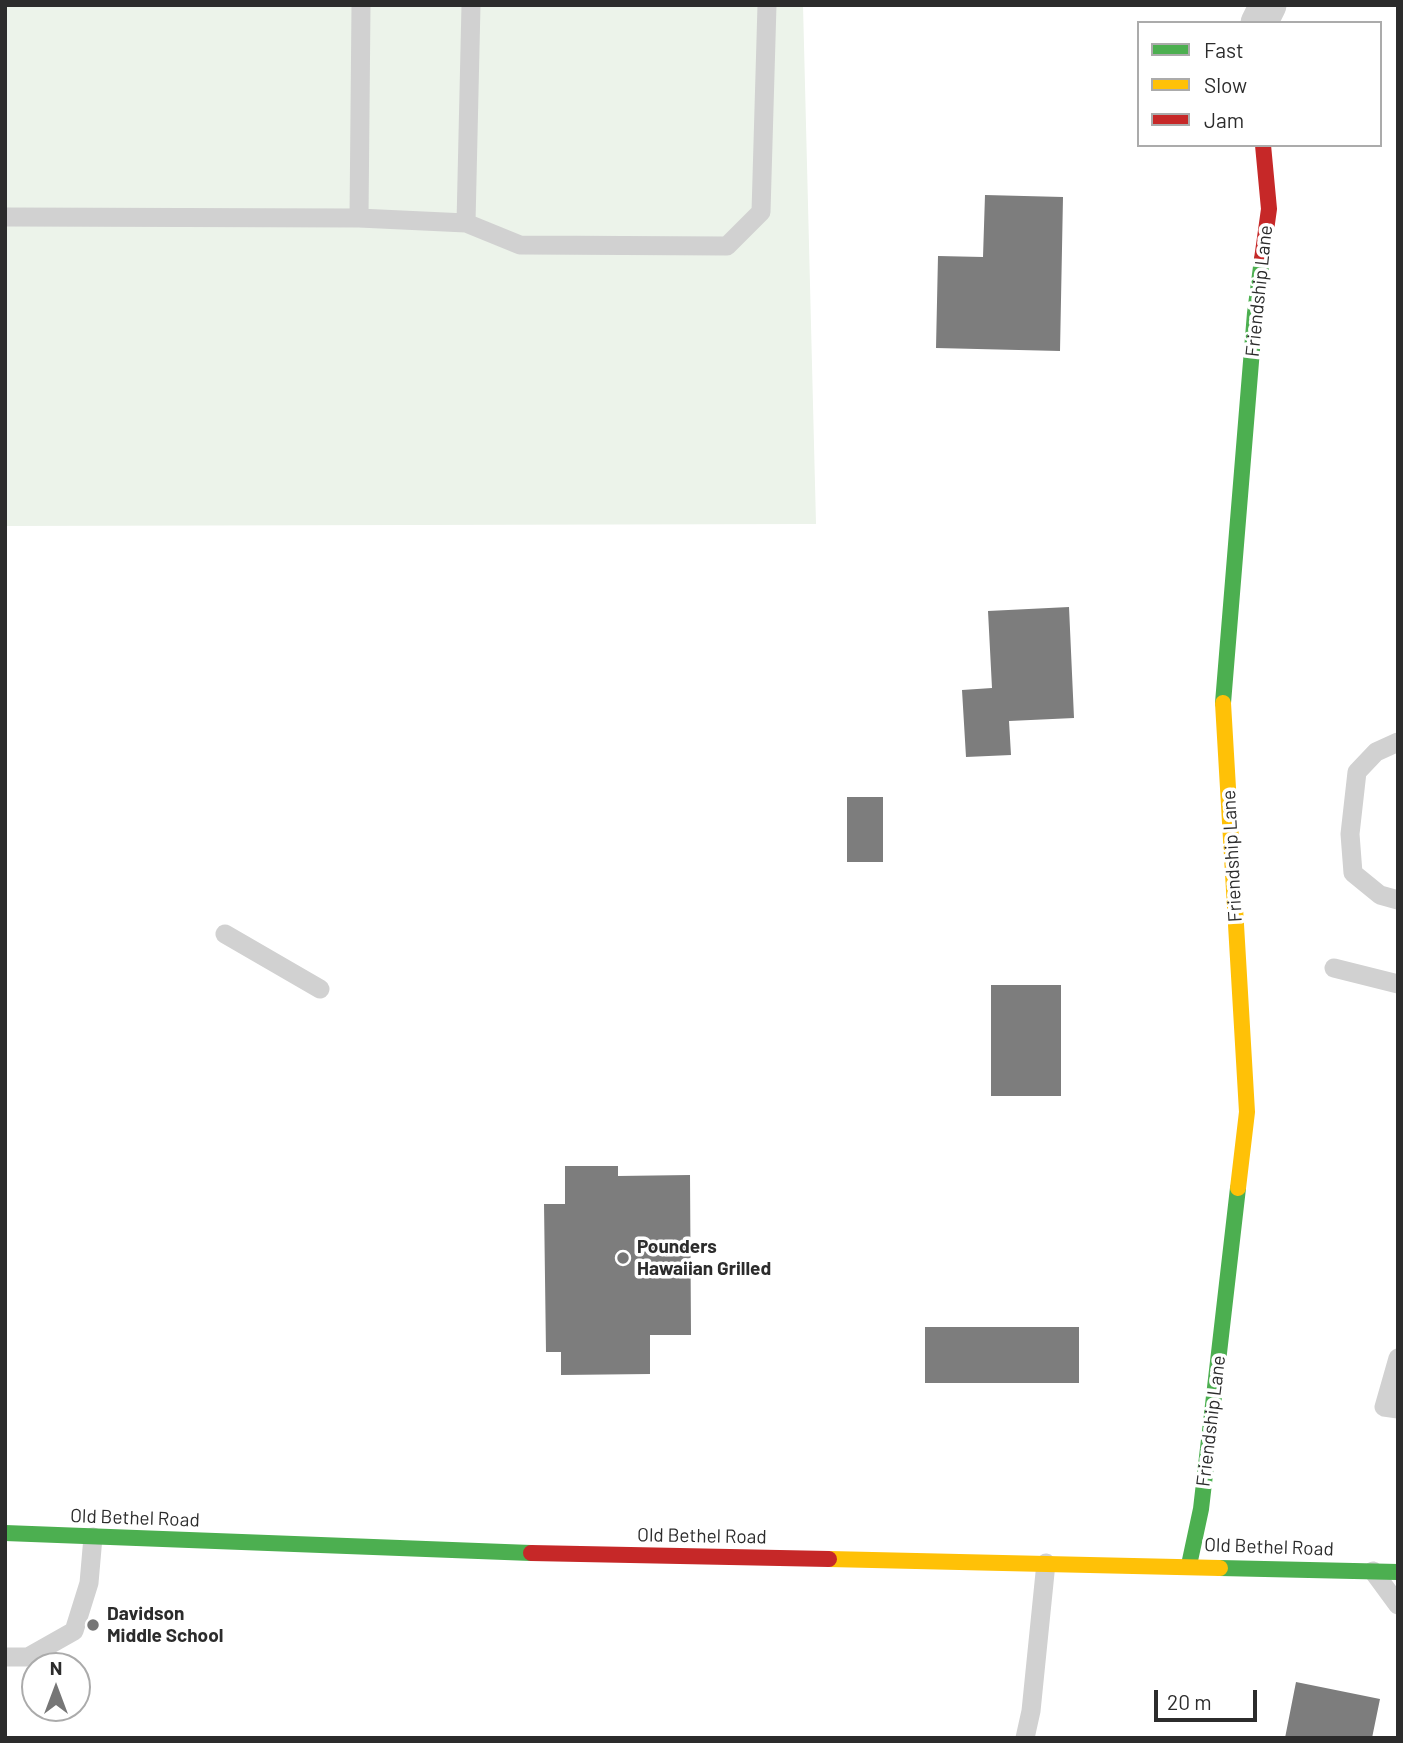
<!DOCTYPE html>
<html>
<head>
<meta charset="utf-8">
<style>
	body { margin:0 }
	#map { position:relative; width:1403px; height:1743px; overflow:hidden; background:#fff; font-family:Barlow,sans-serif }
	canvas { display:block }
	.frame { position:absolute; inset:0; border:7px solid #2c2c2c; pointer-events:none }
	.legend { position:absolute; left:1137px; top:21px; width:245px; height:126px; box-sizing:border-box; background:#fff; border:2px solid #ababab; margin:0; padding:9px 12px; list-style:none; font-size:21px; color:#2c2c2c }
	.legend li { display:flex; align-items:center; gap:14px; height:35px }
	.legend b { width:35px; border:2px solid #ababab }
	.north { position:absolute; left:21px; top:1652px; width:70px; height:70px; box-sizing:border-box; background:#fff; border:2px solid #ababab; border-radius:50%; rotate:0deg; font-size:19px; font-weight:700; line-height:28px; text-align:center; color:#2c2c2c }
	.north::after { content:''; display:block; margin:auto; width:24px; height:32px; background:#767676; clip-path:polygon(50% 0,100% 100%,50% 72%,0 100%) }
	.scale { position:absolute; left:1154px; top:1690px; width:103px; height:32px; box-sizing:border-box; border:4px solid #2c2c2c; border-top:0; padding-left:9px; font-size:21px; line-height:24px; white-space:nowrap; color:#2c2c2c; -webkit-text-stroke:5px #fff; paint-order:stroke }
</style>
</head>
<body>
<div id="map">
<canvas width="1403" height="1743"></canvas>
<div class="frame"></div>
<ul class="legend">
<li><b style="height:9px;background:#4caf50"></b>Fast</li>
<li><b style="height:9px;background:#ffc107"></b>Slow</li>
<li><b style="height:9px;background:#c62828"></b>Jam</li>
</ul>
<div class="north">N</div>
<div class="scale">20 m</div>
</div>
<script>
const ctx = document.querySelector('canvas').getContext('2d');
ctx.lineJoin = 'round';
function paint(path, color) {
  ctx.fillStyle = color;
  ctx.fill(path, 'evenodd');
}
function strokePath(path, color, width, dash) {
  ctx.strokeStyle = color;
  ctx.lineWidth = width;
  ctx.lineCap = dash ? 'butt' : 'round';
  ctx.setLineDash(dash || []);
  ctx.stroke(path);
}
function label(font, color, halo, rows, align = 'center') {
  ctx.font = font + ' Barlow,sans-serif';
  ctx.lineWidth = 7;
  ctx.setLineDash([]);
  ctx.textBaseline = 'middle';
  ctx.strokeStyle = halo;
  ctx.fillStyle = color;
  for (const [text, x, y, turn = 0] of rows) {
    ctx.save();
    ctx.translate(x, y);
    ctx.rotate((+turn || 0) * Math.PI / 180);
    ctx.textAlign = isNaN(turn) ? turn : align;
    if (halo) ctx.strokeText(text, 0, 0);
    ctx.fillText(text, 0, 0);
    ctx.restore();
  }
}
const green = new Path2D(`
	M 5,5 L 803,5 L 816,524 L 5,526 Z`);
const building = new Path2D(`
	M 985,195 L 1063,197 L 1060,351 L 936,348 L 938,256 L 983,257 Z
	M 1069,607 L 1074,718 L 1009,721 L 1011,755 L 966,757 L 962,690 L 992,688 L 988,611 Z
	M 847,797 L 883,797 L 883,862 L 847,862 Z
	M 991,985 L 1061,985 L 1061,1096 L 991,1096 Z
	M 565,1166 L 618,1166 L 618,1176 L 690,1175 L 691,1335 L 650,1335 L 650,1374 L 561,1375 L 561,1352 L 546,1352 L 544,1204 L 565,1204 Z
	M 925,1327 L 1079,1327 L 1079,1383 L 925,1383 Z
	M 1296,1682 L 1380,1699 L 1372,1738 L 1285,1738 Z`);
const lane = new Path2D(`
	M 5,217 L 359,218 L 466,223 L 520,245 L 727,246 L 761,212 L 767,5
	M 359,218 L 361,5
	M 466,223 L 471,5
	M 1398,742 L 1376,752 L 1357,772 L 1350,834 L 1353,873 L 1380,895 L 1398,900
	M 225,934 L 320,989
	M 1334,968 L 1398,984
	M 1398,1358 L 1384,1407 L 1398,1409
	M 1373,1571 L 1398,1605
	M 5,1657 L 28,1657 L 74,1631 L 89,1583 L 93,1537
	M 1025,1738 L 1031,1711 L 1046,1563`);
const street = new Path2D(`
	M 1259,23 L 1268,5`);
const fast = new Path2D(`
	M 1223,703 L 1255,313 L 1262,259
	M 5,1533 L 531,1553
	M 1189,1565 L 1201,1509 L 1238,1188
	M 1220,1568 L 1398,1572`);
const slow = new Path2D(`
	M 1223,703 L 1247,1112 L 1238,1188
	M 829,1559 L 1220,1568`);
const jam = new Path2D(`
	M 1262,259 L 1269,209 L 1263,145
	M 531,1553 L 829,1559`);
const markers = [
	[623,1258,7,"#767676"],
	[93,1625,7,"#767676"]
];
const streetNames = [
	["Friendship Lane",1259,291,-84],
	["Friendship Lane",1232,856,-93],
	["Friendship Lane",1211,1421,-83],
	["Old Bethel Road",135,1518,2],
	["Old Bethel Road",702,1536,1],
	["Old Bethel Road",1269,1547,2]
];
const poiNames = [
	["Pounders",637,1247],
	["Hawaiian Grilled",637,1269],
	["Davidson",107,1614],
	["Middle School",107,1636]
];
paint(green, '#ecf3ea');
paint(building, '#7d7d7d');
strokePath(lane, '#d1d1d1', 19);
strokePath(street, '#d1d1d1', 37);
strokePath(fast, '#4caf50', 16);
strokePath(slow, '#ffc107', 16);
strokePath(jam, '#c62828', 16);
for (const [x, y, r, color] of markers) {
  const dot = new Path2D();
  dot.arc(x, y, r, 0, 2 * Math.PI);
  ctx.fillStyle = color;
  ctx.fill(dot);
  strokePath(dot, '#fff', 2.5);
}
label('19px', '#2c2c2c', '#fff', streetNames);
label('bold 19px', '#2c2c2c', '#fff', poiNames, 'left');
</script>
</body>
</html>
